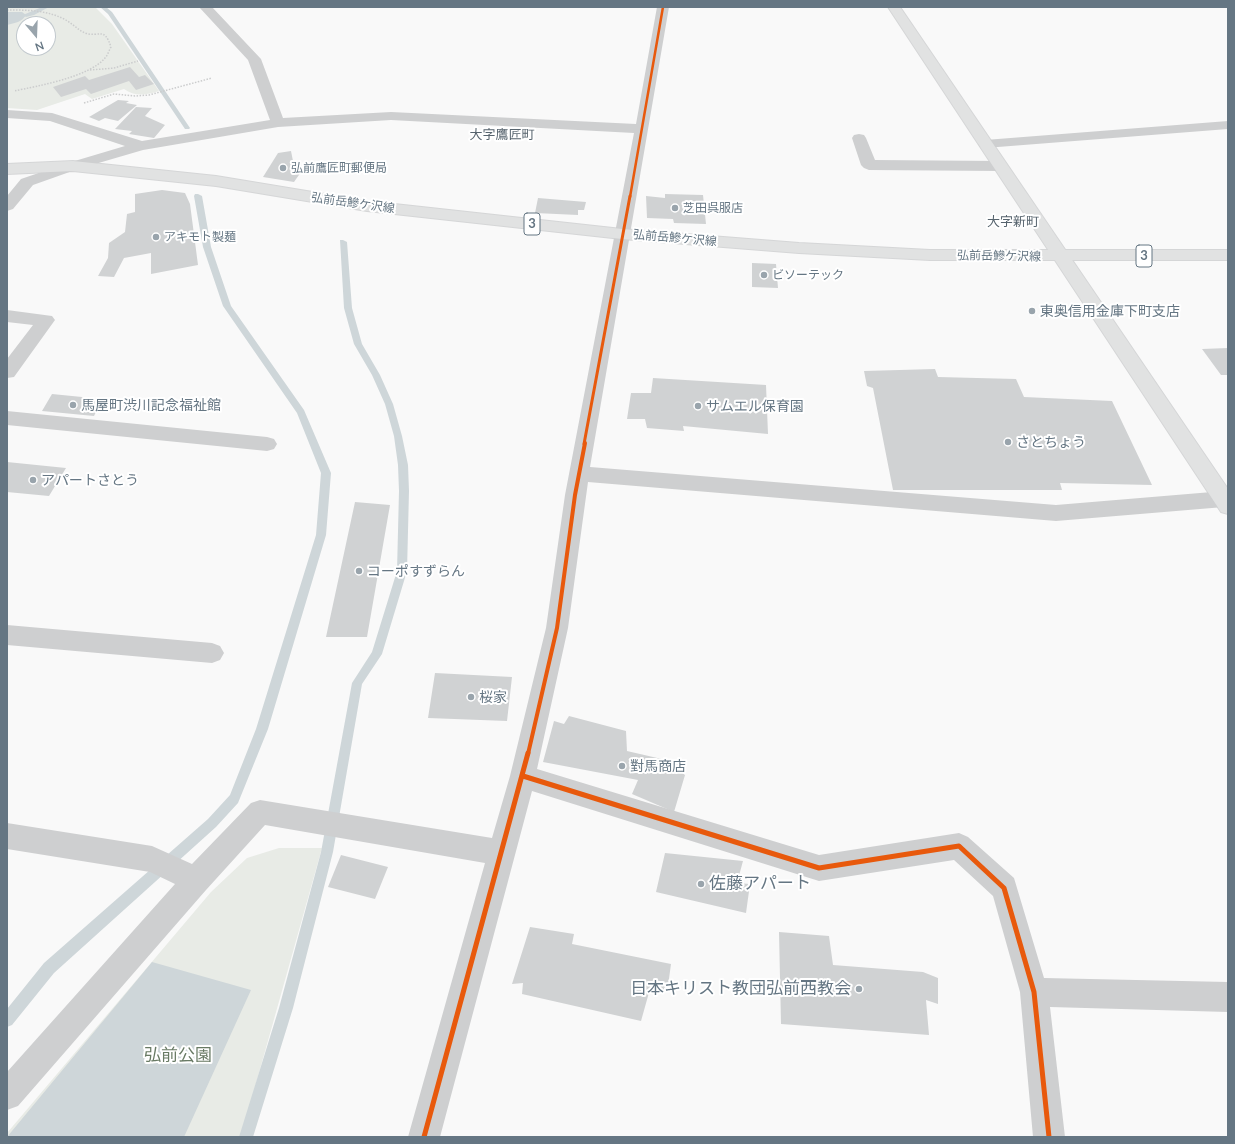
<!DOCTYPE html>
<html>
<head>
<meta charset="utf-8">
<style>
	body { margin:0 }
	#map { position:relative; width:1235px; height:1144px; overflow:hidden; background:#f9f9f9; font-family:Lato,sans-serif }
	canvas { display:block }
	.frame { position:absolute; inset:0; border:8px solid #657683; pointer-events:none }
	.north { position:absolute; left:16px; top:16px; width:40px; height:40px; box-sizing:border-box; background:#fff; border:1px solid #c1c8cd; border-radius:50%; rotate:161deg; font-size:11px; font-weight:700; line-height:16px; text-align:center; color:#657683 }
	.north::after { content:''; display:block; margin:auto; width:14px; height:18px; background:#99a4ac; clip-path:polygon(50% 0,100% 100%,50% 72%,0 100%) }
</style>
</head>
<body>
<div id="map">
<canvas width="1235" height="1144"></canvas>
<div class="frame"></div>
<div class="north">N</div>
</div>
<script>
const ctx = document.querySelector('canvas').getContext('2d');
ctx.lineJoin = 'round';
function paint(path, color) {
  ctx.fillStyle = color;
  ctx.fill(path, 'evenodd');
}
function strokePath(path, color, width, dash) {
  ctx.strokeStyle = color;
  ctx.lineWidth = width;
  ctx.lineCap = dash ? 'butt' : 'round';
  ctx.setLineDash(dash || []);
  ctx.stroke(path);
}
function label(font, color, halo, rows, align = 'center') {
  ctx.font = font + ' Lato,"Noto Sans JP",sans-serif';
  ctx.lineWidth = 4;
  ctx.setLineDash([]);
  ctx.textBaseline = 'middle';
  ctx.strokeStyle = halo;
  ctx.fillStyle = color;
  for (const [text, x, y, turn = 0] of rows) {
    ctx.save();
    ctx.translate(x, y);
    ctx.rotate((+turn || 0) * Math.PI / 180);
    ctx.textAlign = isNaN(turn) ? turn : align;
    if (halo) ctx.strokeText(text, 0, 0);
    ctx.fillText(text, 0, 0);
    ctx.restore();
  }
}
const green = new Path2D(`
	M 7,7 L 95,7 L 112,24 L 159,91 C 146,95 135,97 124,89 L 92,99 L 85,94 L 37,110 L 7,108 ZM 24,24 L 48,24 L 48,48 L 24,48 Z
	M 279,848 L 322,848 L 241,1137 L 7,1137 L 7,1133 L 211,892 L 247,858 Z`);
const water = new Path2D(`
	M 7,12 L 22,12 L 26,15 C 22,22 15,23 7,25 Z
	M 152,962 L 251,990 L 184,1137 L 7,1137 Z`);
const stream = new Path2D(`
	M 42,7 L 49,7 L 34,15 L 26,17 L 23,15 Z
	M 100,7 L 106,7 L 112,12 L 190,128 L 189,129 L 185,129 L 108,14 Z
	M 195,194 L 198,194 L 202,196 L 211,247 L 231,306 L 304,410 L 331,473 L 326,535 L 268,729 L 238,803 L 216,827 L 54,973 L 12,1025 L 7,1027 L 7,1009 L 44,963 L 208,819 L 230,795 L 256,729 L 316,535 L 321,473 L 297,413 L 223,306 L 203,247 L 194,196 Z
	M 340,240 L 343,240 L 347,242 L 352,308 L 362,344 L 380,375 L 393,404 L 402,436 L 408,465 L 409,491 L 407,571 L 382,654 L 362,684 L 333,852 L 293,1008 L 253,1137 L 239,1137 L 279,1008 L 321,852 L 352,683 L 372,652 L 397,571 L 399,491 L 398,465 L 394,436 L 385,404 L 372,375 L 354,344 L 344,308 Z`);
const building = new Path2D(`
	M 130,67 L 139,77 L 145,75 L 154,84 L 136,90 L 129,81 L 91,94 L 86,89 L 61,97 L 53,87 L 85,76 L 89,80 Z
	M 118,100 L 129,101 L 126,103 L 137,105 L 118,121 L 105,118 L 99,121 L 89,117 Z
	M 136,107 L 152,108 L 145,116 L 165,125 L 154,138 L 129,134 L 132,131 L 115,129 Z
	M 291,151 L 295,171 L 301,172 L 294,182 L 263,177 L 278,153 Z
	M 162,190 L 185,193 L 190,204 L 198,265 L 151,274 L 151,253 L 124,258 L 114,277 L 98,276 L 108,258 L 109,243 L 125,232 L 127,214 L 135,212 L 135,194 Z
	M 665,194 L 703,195 L 706,224 L 674,223 L 673,219 L 647,218 L 646,196 L 665,198 Z
	M 538,198 L 586,202 L 584,210 L 578,210 L 578,215 L 535,213 Z
	M 752,263 L 776,264 L 778,288 L 752,287 Z
	M 1228,348 L 1228,375 L 1221,375 L 1202,349 Z
	M 935,369 L 938,377 L 1016,379 L 1024,397 L 1112,401 L 1152,485 L 1060,483 L 1062,490 L 893,490 L 873,388 L 867,386 L 864,371 Z
	M 653,378 L 766,385 L 768,434 L 683,426 L 684,431 L 647,428 L 645,419 L 627,419 L 631,393 L 651,393 Z
	M 52,394 L 102,399 L 94,416 L 42,411 Z
	M 7,462 L 66,468 L 49,496 L 7,492 Z
	M 355,502 L 390,505 L 367,637 L 326,637 Z
	M 435,673 L 512,677 L 507,721 L 428,718 Z
	M 569,716 L 626,731 L 627,751 L 679,763 L 677,769 L 685,775 L 674,812 L 632,794 L 638,780 L 543,762 L 554,721 L 564,724 Z
	M 665,853 L 743,861 L 737,883 L 750,884 L 746,913 L 656,892 Z
	M 341,855 L 388,867 L 375,899 L 328,887 Z
	M 530,927 L 574,934 L 572,944 L 671,964 L 667,993 L 650,989 L 641,1021 L 522,994 L 523,983 L 512,984 Z
	M 779,932 L 829,936 L 833,965 L 923,972 L 938,978 L 938,1004 L 926,1000 L 929,1035 L 781,1024 Z`);
const path = new Path2D(`
	M 7,10 C 27,10 46,10 64,19 C 72,23 78,30 85,33 C 100,38 104,26 111,47 C 109,50 108,55 105,58 C 89,77 38,86 14,91
	M 90,70 L 114,68 L 138,61
	M 84,103 L 114,94 L 135,96 L 149,95 L 212,78`);
const street = new Path2D(`
	M 199,7 L 212,7 L 261,59 L 283,118 L 391,112 L 636,124 L 657,7 L 669,7 L 590,467 L 1056,505 L 1224,491 L 1228,492 L 1228,506 L 1224,507 L 1056,521 L 588,482 L 568,628 L 537,769 L 819,855 L 959,833 L 968,837 L 1014,878 L 1044,978 L 1228,982 L 1228,1012 L 1050,1007 L 1065,1137 L 1033,1137 L 1020,992 L 993,896 L 954,860 L 819,881 L 532,791 L 440,1137 L 408,1137 L 485,863 L 265,825 L 206,890 L 18,1106 L 7,1110 L 7,1072 L 175,884 L 150,872 L 7,849 L 7,823 L 152,846 L 192,864 L 251,803 L 260,800 L 492,838 L 510,776 L 546,628 L 565,495 L 634,133 L 391,120 L 278,127 L 143,150 L 78,169 L 33,185 L 13,209 L 7,211 L 7,196 L 21,179 L 68,163 L 125,146 L 50,121 L 7,118 L 7,110 L 52,113 L 142,141 L 270,120 L 248,60 Z
	M 1228,121 L 1228,129 L 985,148 L 980,147 L 978,144 L 980,141 L 985,140 Z
	M 859,134 L 864,135 L 866,138 L 875,160 L 1000,161 L 1005,163 L 1008,166 L 1005,169 L 1000,171 L 869,170 L 864,168 L 861,165 L 852,138 L 854,135 Z
	M 7,310 L 52,316 L 55,320 L 14,377 L 7,378 L 7,359 L 33,325 L 7,322 Z
	M 7,411 L 267,437 L 274,439 L 277,444 L 274,449 L 267,451 L 7,425 Z
	M 7,625 L 212,643 L 220,646 L 224,653 L 220,660 L 212,663 L 7,645 Z`);
const secondary = new Path2D(`
	M 888,7 L 900,7 L 1228,489 L 1228,514 L 1221,512 Z`);
const primary = new Path2D(`
	M 73,161 L 216,176 L 367,201 L 622,229 L 799,243 L 930,250 L 1228,250 L 1228,260 L 930,260 L 799,253 L 622,239 L 367,211 L 216,186 L 73,171 L 7,174 L 7,164 Z`);
const cyclewayFar3 = new Path2D(`
	M 630,197 L 663,7`);
const cyclewayFar2 = new Path2D(`
	M 584,444 L 630,196`);
const cyclewayFar1 = new Path2D(`
	M 528,754 L 557,628 L 575,495 L 585,443`);
const cycleway = new Path2D(`
	M 523,776 L 819,868 L 959,846 L 1004,888 L 1034,992 L 1049,1137
	M 424,1137 L 528,753`);
const markers = [
	[283,168,4,"#99a4ac"],
	[675,208,4,"#99a4ac"],
	[156,237,4,"#99a4ac"],
	[764,275,4,"#99a4ac"],
	[1032,311,4,"#99a4ac"],
	[73,405,4,"#99a4ac"],
	[698,406,4,"#99a4ac"],
	[1008,442,4,"#99a4ac"],
	[33,480,4,"#99a4ac"],
	[359,571,4,"#99a4ac"],
	[471,697,4,"#99a4ac"],
	[622,766,4,"#99a4ac"],
	[701,884,4,"#99a4ac"],
	[859,989,4,"#99a4ac"]
];
const farPoinames = [
	["弘前鷹匠町郵便局",291,168],
	["芝田呉服店",683,208],
	["アキモト製麺",164,237],
	["ビソーテック",772,275]
];
const farStreetnames = [
	["弘前岳鰺ケ沢線",353,203,8],
	["弘前岳鰺ケ沢線",675,238,5],
	["弘前岳鰺ケ沢線",999,256,1]
];
const farQuarternames = [
	["大字鷹匠町",502,135],
	["大字新町",1013,222]
];
const shields = [
	[532,224,16],
	[1144,256,16]
];
const shieldNames = [
	["3",532,224],
	["3",1144,256]
];
const poiNames = [
	["東奥信用金庫下町支店",1040,311],
	["馬屋町渋川記念福祉館",81,405],
	["サムエル保育園",706,406],
	["さとちょう",1016,442],
	["アパートさとう",41,480],
	["コーポすずらん",367,571],
	["桜家",479,697],
	["對馬商店",630,766]
];
const nearPoinames = [
	["佐藤アパート",709,884],
	["日本キリスト教団弘前西教会",851,989,"right"]
];
const nearParknames = [
	["弘前公園",178,1056]
];
paint(green, '#e8ebe6');
paint(water, '#ced6d9');
paint(stream, '#ced6d9');
paint(building, '#d0d2d3');
strokePath(secondary, '#d5d6d7', 2);
strokePath(primary, '#d5d6d7', 2);
strokePath(path, '#cbcccd', 1.5, [1.5, 1.5]);
paint(street, '#cecfd0');
paint(secondary, '#e1e2e2');
paint(primary, '#e1e2e2');
strokePath(cyclewayFar3, '#e8590c', 2.5);
strokePath(cyclewayFar2, '#e8590c', 3);
strokePath(cyclewayFar1, '#e8590c', 4);
strokePath(cycleway, '#e8590c', 5);
for (const [x, y, r, color] of markers) {
  const dot = new Path2D();
  dot.arc(x, y, r, 0, 2 * Math.PI);
  ctx.fillStyle = color;
  ctx.fill(dot);
  strokePath(dot, '#fff', 1.5);
}
label('12px', '#657683', '#fff', farPoinames, 'left');
label('12px', '#657683', '#fff', farStreetnames);
label('13px', '#57646e', '#fff', farQuarternames);
for (const [x, y, w] of shields) {
  const box = new Path2D();
  box.roundRect(x - w / 2, y - 11, w, 22, 3);
  ctx.fillStyle = '#fff';
  ctx.fill(box);
  strokePath(box, '#657683', 1);
}
label('bold 13px', '#657683', null, shieldNames);
label('14px', '#657683', '#fff', poiNames, 'left');
label('17px', '#657683', '#fff', nearPoinames, 'left');
label('17px', '#687a64', '#fff', nearParknames);
</script>
</body>
</html>
